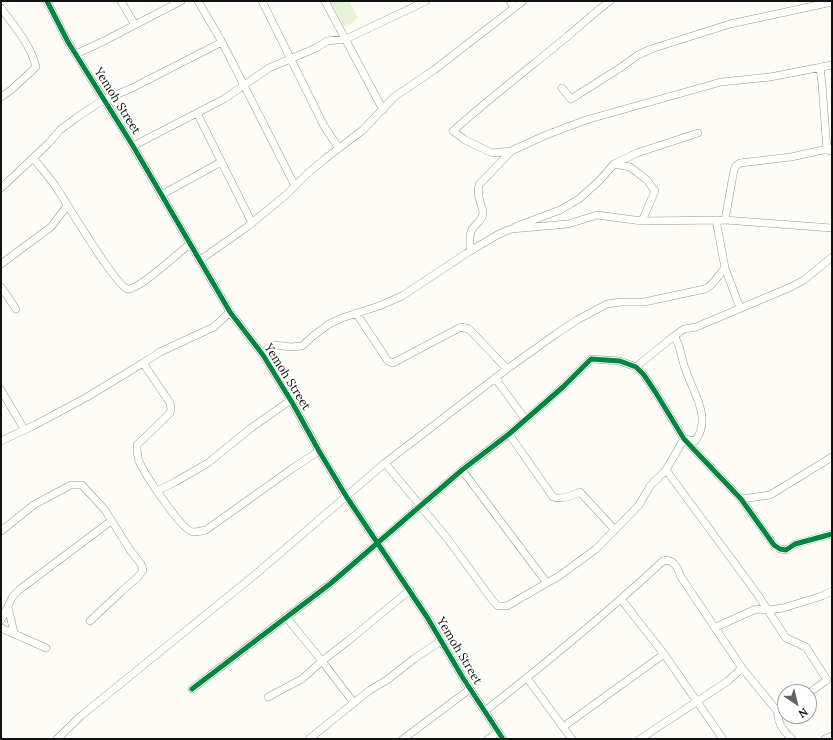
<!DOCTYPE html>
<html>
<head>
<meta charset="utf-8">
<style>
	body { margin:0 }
	#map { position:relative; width:833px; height:740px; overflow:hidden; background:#fdfcf7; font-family:Lora,serif }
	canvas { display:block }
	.frame { position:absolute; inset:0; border:2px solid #111; pointer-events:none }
	.north { position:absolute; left:777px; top:684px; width:40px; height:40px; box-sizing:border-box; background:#fff; border:1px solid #a0a0a0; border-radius:50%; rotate:145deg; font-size:11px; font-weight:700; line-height:16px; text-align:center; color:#111 }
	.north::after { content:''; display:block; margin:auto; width:14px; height:18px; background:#646362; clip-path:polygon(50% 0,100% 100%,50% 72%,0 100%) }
</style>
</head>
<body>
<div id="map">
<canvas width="833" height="740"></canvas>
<div class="frame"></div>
<div class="north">N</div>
</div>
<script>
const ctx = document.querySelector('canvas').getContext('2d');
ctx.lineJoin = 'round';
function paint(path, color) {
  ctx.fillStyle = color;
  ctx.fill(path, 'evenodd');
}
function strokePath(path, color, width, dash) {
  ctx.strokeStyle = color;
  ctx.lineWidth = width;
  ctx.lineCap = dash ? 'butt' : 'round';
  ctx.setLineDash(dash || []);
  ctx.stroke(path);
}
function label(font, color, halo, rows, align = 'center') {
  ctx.font = font + ' Lora,serif';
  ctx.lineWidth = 4;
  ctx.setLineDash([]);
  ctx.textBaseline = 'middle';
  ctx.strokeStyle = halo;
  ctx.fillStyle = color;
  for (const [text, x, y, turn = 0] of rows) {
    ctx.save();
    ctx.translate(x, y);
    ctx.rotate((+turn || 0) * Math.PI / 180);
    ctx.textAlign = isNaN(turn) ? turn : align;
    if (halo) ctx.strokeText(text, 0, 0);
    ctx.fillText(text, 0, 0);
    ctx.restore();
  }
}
const green = new Path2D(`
	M 330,1 L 349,1 L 358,18 L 347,27 L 346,25 L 344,27 Z`);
const minor = new Path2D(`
	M 47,1 L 68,42 L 133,146 L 230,312 L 263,355 L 293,404 L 319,451 L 346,496 L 427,617 L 463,678 L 503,739
	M 121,1 L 135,25
	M 198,1 L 222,42 L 295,186
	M 262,1 L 324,126 L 338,147
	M 325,1 L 383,110
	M 510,1 L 514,8
	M 610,1 C 595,12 582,24 568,36 C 529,68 490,98 453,131 L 465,140 L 492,153 L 511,151 L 546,135 L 586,120 L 721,82 L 770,77 L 832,65
	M 1,8 C 14,26 31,45 36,67 L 11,90 L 1,97
	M 76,54 L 104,41 L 181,1
	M 820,67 L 822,84 L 827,150 L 831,151
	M 562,88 L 571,99 L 620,68 L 638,55 L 651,49 L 730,24 L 832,2
	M 197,113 L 252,223
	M 133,146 L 224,99 L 269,68 L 316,48 L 327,41 L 346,39 L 426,1
	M 33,158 C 41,168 49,177 56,187 C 66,202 116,287 128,289 C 139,290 179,252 190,244
	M 614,164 L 630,167 L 647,180 L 655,191 L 642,221
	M 1,188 L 49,143 L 60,130 L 76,118 L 103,100 L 130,89 L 222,42
	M 161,195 L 221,162
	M 716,220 L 725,268 L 740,308
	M 725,220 L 734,170 L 736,166 L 740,163 L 791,157 L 832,148
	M 515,227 L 560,210 L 579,199 L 600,180 L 614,164 L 637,153 L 698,133
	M 470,251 C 470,245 469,238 471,232 C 473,225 483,221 483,213 C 482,203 476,197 479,185 L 511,151
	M 200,260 L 247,227 L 287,194 L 307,174 L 326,158 L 363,130 L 394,97 L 434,70 L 523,1
	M 1,264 L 51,227 L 67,206
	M 1,287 L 16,309
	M 356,313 L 388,361 L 393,363 L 461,327 L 469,329 L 507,369
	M 674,336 L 684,329 L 696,327 L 791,287 L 804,280 L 832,257
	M 263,355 L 268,348 L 274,345 L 291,347 L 302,346 L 313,336 L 329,324 L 342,318 L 379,306 L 402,296 L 470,251 L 499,234 L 511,229 L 568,224 L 597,215 L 642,221 L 725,220 L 832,228
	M 143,363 L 170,403 L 171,409 L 170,413 L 137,445 C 137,451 137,455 139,461 C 144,473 181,530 193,532 C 197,532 202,531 206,530 L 293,468 L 319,451
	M 495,378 L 525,419
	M 1,390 L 24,429
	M 509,434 L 553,497 C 562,500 572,496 580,492 L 615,530
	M 1,441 L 35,425 L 87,397 L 143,363 L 160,352 L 214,327 L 230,312
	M 385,463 L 447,538 L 493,601 L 498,606 L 507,606 L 559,576 L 596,549 L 639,505 L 650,486 L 666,470 L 684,439 L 695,441 C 713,418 692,391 685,368 C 681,358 681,345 674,336 L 636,367
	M 462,470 L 547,583
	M 666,470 L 758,595 L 786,638 L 806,647 L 827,680 L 809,693
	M 157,491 L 175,482 L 208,463 L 251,428 L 291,400
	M 741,499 L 770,495 L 832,457
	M 1,531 L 35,504 L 71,485 L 82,485 L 105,510 L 130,550 L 141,564 L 143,570 L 138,577 L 122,591 L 90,621
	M 621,599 L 664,654 L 723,739
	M 8,607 L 14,633
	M 286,617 L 322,661 L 354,703
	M 1,620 L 13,596 L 19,590 L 111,521
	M 716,627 L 756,609 L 769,610 L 783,608 L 822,596 L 832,591
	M 1,628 L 46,648
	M 527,678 L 572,739
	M 192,689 L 330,584 L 462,470 L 509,434 L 563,387 L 591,359 L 620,361 L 636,367 L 644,375 L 656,393 L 684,439 L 741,499 L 774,545 L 780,549 L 786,550 L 795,544 L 832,534
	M 268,697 L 302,679 L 322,661 L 348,641 L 410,590
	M 485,711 C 546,663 606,614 663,561 L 667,560 C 676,562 678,570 681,577 L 742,668 L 778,712 C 777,723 784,732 792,739
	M 778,712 L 785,708
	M 563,727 L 664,654
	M 57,739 L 82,715 L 257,573 L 385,463 L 507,369 L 556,334 L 577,320 L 607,304 L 621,302 L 644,302 L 705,289 C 715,284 718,275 725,268
	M 309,739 L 370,690 L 387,680 L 415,658 L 441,641
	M 403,739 L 470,689
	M 488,739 L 498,732
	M 640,739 L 728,681 L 742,668
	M 825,739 L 832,736`);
const cycleway = new Path2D(`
	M 47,1 L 68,42 L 133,146 L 230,312 L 263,355 L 293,404 L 319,451 L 346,496 L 427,617 L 463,678 L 503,739
	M 192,689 L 330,584 L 462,470 L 509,434 L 563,387 L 591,359 L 620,361 L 636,367 L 644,375 L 656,393 L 684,439 L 741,499 L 774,545 L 780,549 L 786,550 L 795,544 L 832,534`);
const streetNames = [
	["Yemoh Street",117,101,58],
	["Yemoh Street",287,377,58],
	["Yemoh Street",459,651,59]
];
paint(green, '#e7f3d7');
strokePath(minor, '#979795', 8);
strokePath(minor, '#fffffe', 7);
strokePath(cycleway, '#00873e', 5);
label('12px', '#111', '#fff', streetNames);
</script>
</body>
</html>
